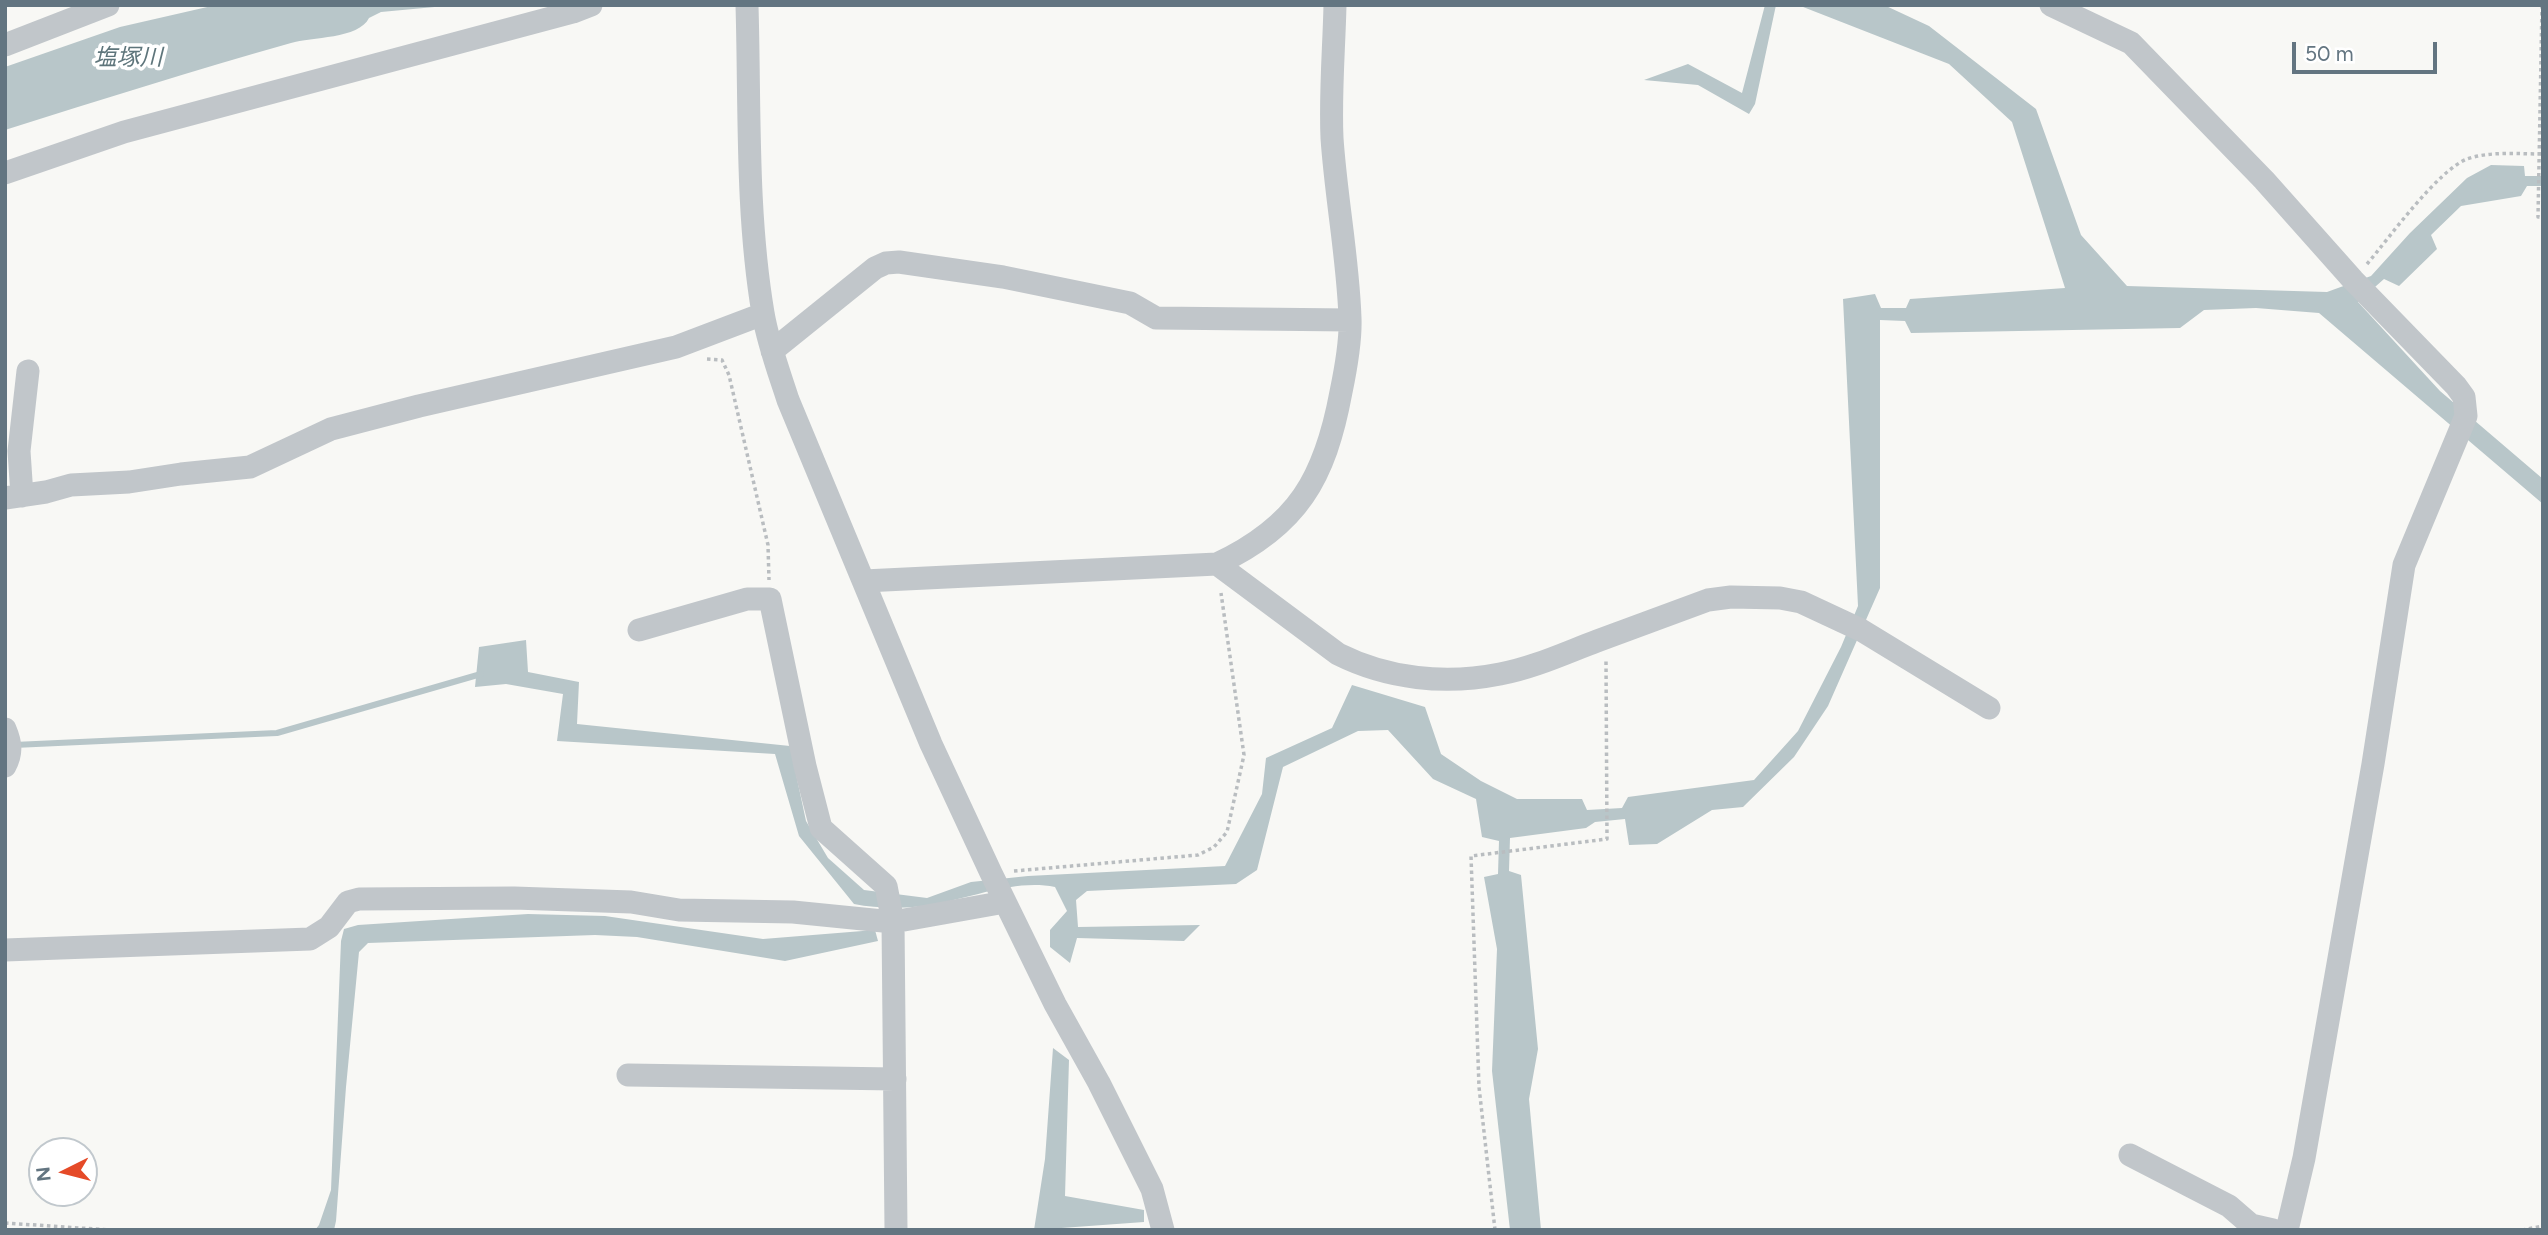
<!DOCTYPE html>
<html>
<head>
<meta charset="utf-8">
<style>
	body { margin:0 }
	#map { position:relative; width:2548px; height:1235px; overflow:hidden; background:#f8f8f5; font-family:Figtree,sans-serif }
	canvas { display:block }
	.frame { position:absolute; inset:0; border:7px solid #637581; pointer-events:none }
	.north { position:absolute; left:28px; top:1137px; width:70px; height:70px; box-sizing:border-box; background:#fff; border:2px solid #c1c8cd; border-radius:50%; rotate:264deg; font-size:19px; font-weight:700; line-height:28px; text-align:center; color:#637581 }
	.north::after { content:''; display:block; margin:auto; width:24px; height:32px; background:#e54a28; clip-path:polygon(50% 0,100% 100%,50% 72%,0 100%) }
	.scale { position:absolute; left:2292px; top:42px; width:145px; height:32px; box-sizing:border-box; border:4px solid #637581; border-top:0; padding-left:9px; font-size:21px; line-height:24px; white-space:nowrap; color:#637581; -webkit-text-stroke:5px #fff; paint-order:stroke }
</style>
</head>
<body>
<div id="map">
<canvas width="2548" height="1235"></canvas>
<div class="frame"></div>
<div class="north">N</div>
<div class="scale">50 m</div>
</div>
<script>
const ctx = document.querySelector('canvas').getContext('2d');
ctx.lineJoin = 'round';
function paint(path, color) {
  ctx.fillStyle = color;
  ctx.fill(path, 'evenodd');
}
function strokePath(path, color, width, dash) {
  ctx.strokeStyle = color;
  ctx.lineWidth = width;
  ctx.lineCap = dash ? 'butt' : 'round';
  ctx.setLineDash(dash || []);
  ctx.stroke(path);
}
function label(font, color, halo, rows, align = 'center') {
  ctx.font = font + ' Figtree,"Noto Sans JP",sans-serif';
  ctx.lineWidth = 7;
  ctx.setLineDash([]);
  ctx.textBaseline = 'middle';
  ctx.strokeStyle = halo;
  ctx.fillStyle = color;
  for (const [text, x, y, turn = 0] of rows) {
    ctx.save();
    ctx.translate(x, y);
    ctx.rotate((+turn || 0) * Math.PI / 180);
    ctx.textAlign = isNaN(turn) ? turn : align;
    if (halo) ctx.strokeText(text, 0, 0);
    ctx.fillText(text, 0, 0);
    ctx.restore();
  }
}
const water = new Path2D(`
	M 216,5 L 456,5 L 381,12 L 369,18 C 359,39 311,37 291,43 C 195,70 100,100 5,130 L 5,67 L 120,27 Z
	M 1765,5 L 1776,5 L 1755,104 L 1749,114 L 1698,85 L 1644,80 L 1688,64 L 1742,93 Z
	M 1798,5 L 1884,5 L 1929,26 L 2036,109 L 2081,235 L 2127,286 L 2327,292 L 2371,276 L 2410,233 L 2467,178 L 2491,165 L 2524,166 L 2525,176 L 2543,176 L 2543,186 L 2527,186 L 2521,196 L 2461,206 L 2431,235 L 2437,249 L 2399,286 L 2384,279 L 2358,302 L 2440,391 L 2543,479 L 2543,504 L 2319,313 L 2256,308 L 2204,310 L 2180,328 L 1911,333 L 1905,321 L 1880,320 L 1880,588 L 1828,706 L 1794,757 L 1743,807 L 1712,810 L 1657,844 L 1629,845 L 1625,819 L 1595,822 L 1586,828 L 1510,838 L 1509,871 L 1521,875 L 1538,1049 L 1529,1099 L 1541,1230 L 1510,1230 L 1492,1071 L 1497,949 L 1484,877 L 1498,874 L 1499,841 L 1482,837 L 1476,799 L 1433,779 L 1388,730 L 1358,731 L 1283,767 L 1257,870 L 1236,884 L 1087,891 L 1076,900 L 1078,927 L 1200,925 L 1184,941 L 1077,938 L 1070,963 L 1050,947 L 1050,930 L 1067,911 L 1055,887 C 1016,879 974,897 936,904 C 911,909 879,909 854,904 L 799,836 L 775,754 L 557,741 L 563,694 L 506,684 L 475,687 L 479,647 L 526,640 L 528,672 L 579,682 L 577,724 L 790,746 L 806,821 L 828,858 L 864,890 L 927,898 L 971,882 L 1028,876 L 1225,866 L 1262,794 L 1266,758 L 1332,728 L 1352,685 L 1425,707 L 1441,754 L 1481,781 L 1517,799 L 1582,799 L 1587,810 L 1622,808 L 1628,797 L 1754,780 L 1798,731 L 1841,647 L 1858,606 L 1843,299 L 1875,294 L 1881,308 L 1906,308 L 1910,299 L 2065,288 L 2012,122 L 1949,64 Z
	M 528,914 L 605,916 L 763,939 L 875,930 L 878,941 L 785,961 L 637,937 L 595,935 L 368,943 L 359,952 L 346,1087 L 336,1221 L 334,1230 L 315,1230 L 319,1225 L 331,1190 L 341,941 L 344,929 L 358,925 Z
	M 1053,1048 L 1069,1060 L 1065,1196 L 1144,1210 L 1144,1222 L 1034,1230 L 1045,1159 Z`);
const stream = new Path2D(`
	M 14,745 L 277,733 L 481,674`);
const path = new Path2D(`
	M 2542,5 L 2538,217 L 2543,217
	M 2367,264 C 2390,237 2437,171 2467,159 C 2490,151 2519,154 2543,154
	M 707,359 L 722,360 L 729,375 L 768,545 L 769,580
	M 1014,871 L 1198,855 L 1214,847 L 1227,832 L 1244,755 L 1221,593
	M 5,1223 L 110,1230
	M 1495,1230 L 1479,1087 L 1471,856 L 1607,839 L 1606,661
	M 2522,1230 L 2543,1226`);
const minor = new Path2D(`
	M 747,5 C 750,107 746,212 763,313 C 768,343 779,372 788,400 L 931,744 L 991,873 L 1055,1004 L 1099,1083 L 1152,1189 L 1163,1230
	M 2051,5 L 2131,43 L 2264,180 L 2353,280 L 2456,386 L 2464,397 L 2466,416 L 2404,565 L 2373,764 L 2304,1158 L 2287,1230
	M 5,45 L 108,5
	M 5,173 L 124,132 L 573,12 L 591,5
	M 772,351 L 875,268 L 886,263 L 899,262 L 1003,277 L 1130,303 L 1156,318 L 1350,320
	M 22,496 L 19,451 L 28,371
	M 5,498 L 46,492 L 71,485 L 129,482 L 181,474 L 250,467 L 331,429 L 419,406 L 676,347 L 763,314
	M 1217,564 L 1338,654 C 1388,679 1445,685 1500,674 C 1533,668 1565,653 1597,641 C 1634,627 1671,614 1708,600 L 1731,597 L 1780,598 L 1801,602 L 1861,630 L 1989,708
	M 864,581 L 1217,564 C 1298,526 1325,478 1341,392 C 1346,368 1351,342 1350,318 C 1348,258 1336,198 1332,138 C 1330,94 1334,49 1335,5
	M 639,630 L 747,599 L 770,599 L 805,766 L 821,828 L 886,886 L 893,922 L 896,1230
	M 5,729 C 11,743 12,753 5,766
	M 5,950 L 310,939 L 329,927 L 348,902 L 359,899 L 514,898 L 631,902 L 679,910 L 793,912 L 893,922 L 1005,902
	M 628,1075 L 895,1079
	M 2130,1155 L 2229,1206 L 2251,1225 L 2273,1230`);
const waterNames = [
	["塩塚川",128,58]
];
paint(water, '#b8c6c9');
strokePath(stream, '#b8c6c9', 6);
strokePath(path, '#b9bdc0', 3.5, [3.5, 3.5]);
strokePath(minor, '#c1c6ca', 23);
label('italic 23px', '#5e757b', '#fff', waterNames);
</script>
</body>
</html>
